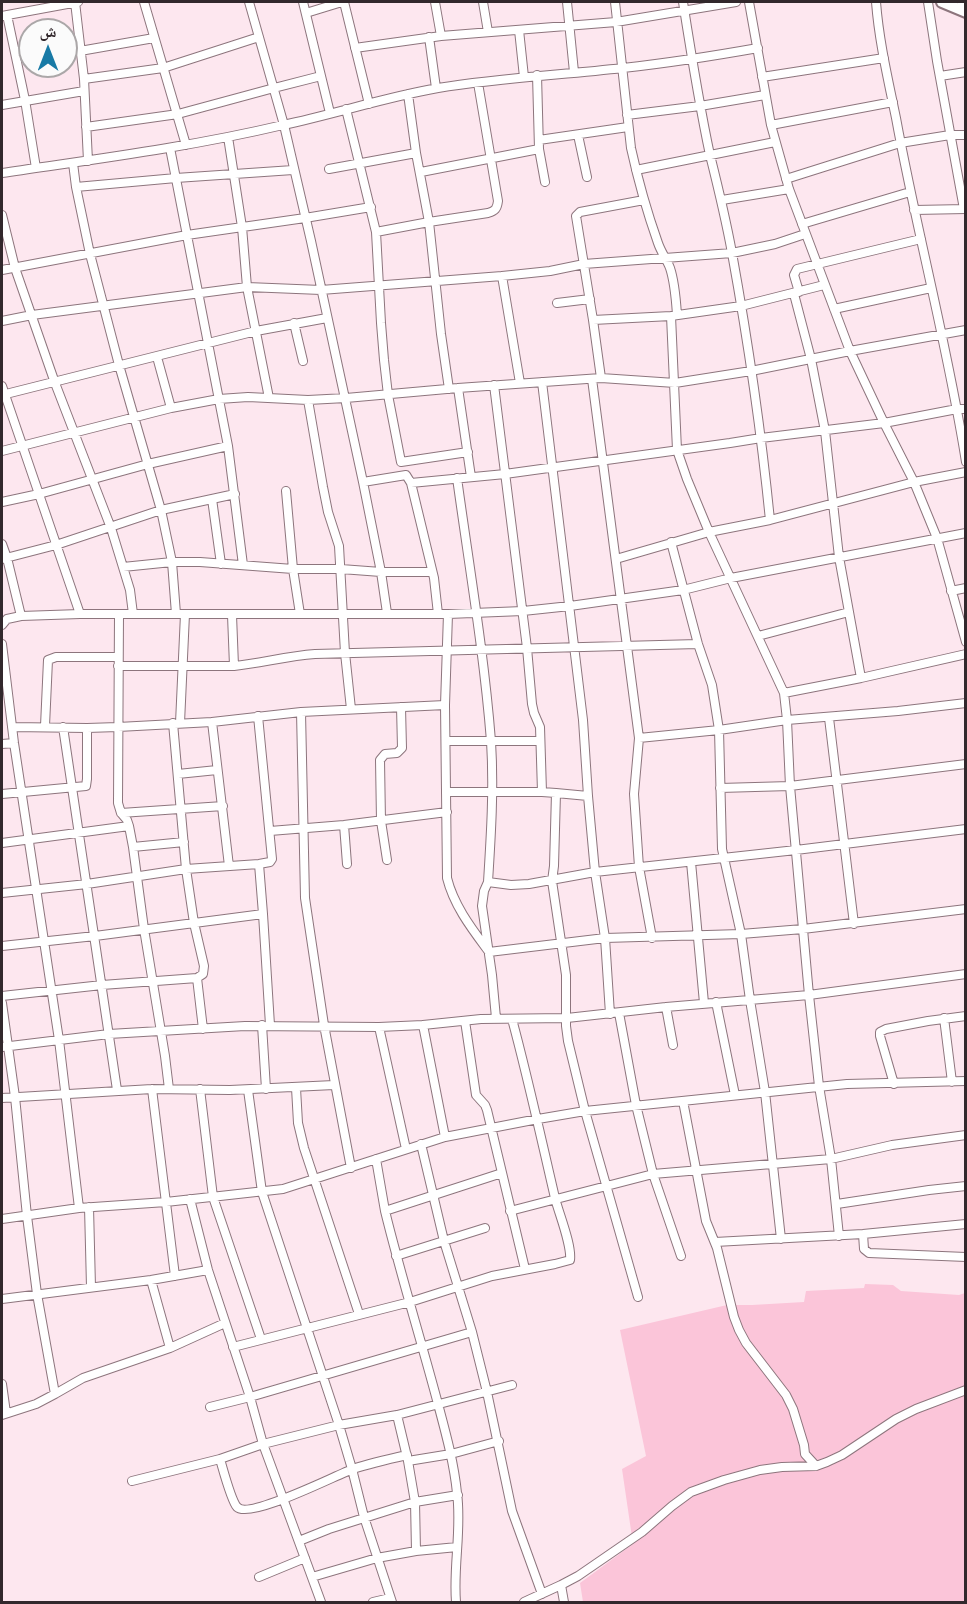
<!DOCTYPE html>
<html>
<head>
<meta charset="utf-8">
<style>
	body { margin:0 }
	#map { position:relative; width:967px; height:1604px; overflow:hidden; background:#fde7ef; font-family:Raleway,"Noto Naskh Arabic",sans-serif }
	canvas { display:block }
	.frame { position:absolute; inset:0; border:3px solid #32282c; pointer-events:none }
	.north { position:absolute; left:18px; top:18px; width:60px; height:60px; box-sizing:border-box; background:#fbfbfb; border:2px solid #aba7a8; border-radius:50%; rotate:0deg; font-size:16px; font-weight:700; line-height:24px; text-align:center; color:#32282c }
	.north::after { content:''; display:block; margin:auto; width:21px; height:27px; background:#187aa6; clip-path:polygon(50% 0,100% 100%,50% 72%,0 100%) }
</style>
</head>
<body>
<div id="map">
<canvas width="967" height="1604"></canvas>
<div class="frame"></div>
<div class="north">ش</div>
</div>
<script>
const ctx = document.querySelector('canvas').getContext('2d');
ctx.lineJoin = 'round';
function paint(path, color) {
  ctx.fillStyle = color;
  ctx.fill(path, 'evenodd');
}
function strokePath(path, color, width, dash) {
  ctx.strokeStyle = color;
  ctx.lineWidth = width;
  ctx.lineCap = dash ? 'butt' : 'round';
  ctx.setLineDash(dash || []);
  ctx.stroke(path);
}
const green = new Path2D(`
	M 865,1284 L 893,1285 L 901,1291 L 959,1295 L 965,1293 L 965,1602 L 583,1602 L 580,1583 L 633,1544 L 622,1469 L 646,1456 L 620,1330 L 727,1305 L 752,1305 L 804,1302 L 806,1291 L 864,1288 Z`);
const street = new Path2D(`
	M 75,2 L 84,79 L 88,161
	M 144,2 L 186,145
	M 249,2 L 284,125 L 311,241 L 363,482 L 381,572 L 387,613
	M 303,2 L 330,113
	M 344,2 L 369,104
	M 435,2 L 441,36
	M 483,2 L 488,32
	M 567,2 L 574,72
	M 615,2 L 631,148 C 638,180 647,212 658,243 C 661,252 667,260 670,268 C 675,283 676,300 677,315
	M 683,2 C 691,53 699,104 710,155 C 718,187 726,220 732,253 C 748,341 761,430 770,520
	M 749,2 L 771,125 L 789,189 L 850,351 L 884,423 L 914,482 L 937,538 L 966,642
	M 876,2 C 879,41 888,79 896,118 C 917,233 948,347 966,462
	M 928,2 L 937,61 L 964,209
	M 306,13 L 342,2
	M 7,15 L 25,100 L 36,168
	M 2,16 L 78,2
	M 519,30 L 524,77
	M 429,37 L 436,88
	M 66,44 L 79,42
	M 355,48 L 441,36 L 616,22 L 736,2
	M 80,51 L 154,38
	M 15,52 L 30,50
	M 537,75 L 539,149 L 545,182
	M 940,76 L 966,72
	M 762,77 L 884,58
	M 84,79 L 163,68 L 259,37
	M 408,94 L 416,153 L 429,222 L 441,334 L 449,389
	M 2,105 L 84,91
	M 346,109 L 376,232 L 381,323 L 384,360 L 388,395 L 401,462 L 468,452
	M 627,115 L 700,106 L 765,95
	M 771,125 L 893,102
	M 86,127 L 178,114 L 274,88 L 321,76
	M 578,135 L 587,177
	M 228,137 L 242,227 L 247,287 L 269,398
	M 539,140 L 628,127
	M 170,148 L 228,446
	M 73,163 L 76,187
	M 329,169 L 416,153
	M 636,170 L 775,142
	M 421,172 L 539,149
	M 2,173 C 96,159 190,147 283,125 C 335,114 386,97 438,88 C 499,78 561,75 623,68 C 668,63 713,56 758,48
	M 786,179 L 900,143 L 950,135 L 966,135
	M 722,200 L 789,189
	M 914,210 L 966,209
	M 2,215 L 15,268 L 55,383 L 111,528 L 130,590 L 133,614
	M 802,224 L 910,192
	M 376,232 L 429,222 L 488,213 C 495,211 497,209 498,201 L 478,83
	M 2,270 L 187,235 L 305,218 L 371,207
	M 502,276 L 520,383
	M 799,292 L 794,275 L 797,269 L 921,239
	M 794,294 L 811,359 L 825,431 L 839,557 L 861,678
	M 557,303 L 590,299
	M 834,309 L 931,288
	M 671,316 L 677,450 L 687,479 L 709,532 L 784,693 L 787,720 L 790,786 L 809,995 L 819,1086 L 831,1159 L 839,1236
	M 593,320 L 671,316 L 741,306 L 824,285
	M 2,321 L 32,315 L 247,287 L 321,290 L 502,276 L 550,271 L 584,264 L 732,253 L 775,244 L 805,234
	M 294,323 L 303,361
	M 157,357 L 171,408
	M 601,378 L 593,320 L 576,216 L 580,212 L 644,200
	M 592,379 L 639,738 L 634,794 L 639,867 L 652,938
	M 542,382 L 583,720 L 588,796 L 595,872 L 605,938 L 610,1014
	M 494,385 L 527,648 L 532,704 L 534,713 L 540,727 L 542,792 L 556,793 L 554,866 L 552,881 L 566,975 L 566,1026 L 568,1041 L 585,1111 L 638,1297
	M 2,386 L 80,614
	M 458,388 L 471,477
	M 2,395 L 256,331 L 327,318
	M 308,400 L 323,487 L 328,512 L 339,546 L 345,653 L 351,709
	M 2,451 L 171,408 L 219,399 L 248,397 L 308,400 L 346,398 L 458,388 L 601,378 L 675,383 L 751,371 L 850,351 L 966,330
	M 457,478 C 469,565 484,653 491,741 C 494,788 491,835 488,882
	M 363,482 L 406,475 L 411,483 L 505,474 L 730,443 L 761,438 L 884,423 L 957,409 L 966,409
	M 411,483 L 434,578 L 438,614
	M 286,491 L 293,569 L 300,614
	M 212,499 L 221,564
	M 2,502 L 39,494 L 148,464 L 228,446 L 243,565
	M 671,542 L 698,644 L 712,685 L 719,730 L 722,849 L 741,934 L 750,1000 L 765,1092 L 781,1239
	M 2,544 L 7,558 L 21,616
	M 2,559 L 56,545 L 161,510 L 235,494
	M 616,559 L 709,532 L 770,520 L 914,482 L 966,472
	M 123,567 L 172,562 L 200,562 L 293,569 L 341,569 L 381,572 L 432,572
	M 951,591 L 966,588
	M 119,614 L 118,803 L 121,813 L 127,820 L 129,826 L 133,847 L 144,929 L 165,1056 L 169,1089
	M 176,614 L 172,562 L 161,510 L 119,365 L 90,254 L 76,187 L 176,178 L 293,170
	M 448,614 L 445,705 L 447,878 C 454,906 472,929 489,952 L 605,938 L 741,934 L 803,929 L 966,909
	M 232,615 L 234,666
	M 2,625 L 7,619 L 21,616 L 80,614 L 448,614 L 523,611 L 570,606 L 683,590 L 731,578 L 966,533
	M 758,636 L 849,612
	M 2,644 L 14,743 L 59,1040 L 79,1208
	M 118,666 L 234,666 C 262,663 287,656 315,654 L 698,644
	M 784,693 L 861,678 L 966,654
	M 301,712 L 305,898 L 324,1025 L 351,1168
	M 829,718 L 854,924
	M 212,722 L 229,866
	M 180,723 L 185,614
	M 45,726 L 48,660 L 56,657 L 118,657
	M 12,727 L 87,728 L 118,727 L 212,722 L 301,712 L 445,705
	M 63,727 L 117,1090
	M 639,738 L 719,730 L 787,720 L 898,711 L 966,703
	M 446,741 L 540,741
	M 2,744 L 14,743
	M 178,774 L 217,770
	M 720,788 L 790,786 L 966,764
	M 447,792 L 542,792
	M 556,793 L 588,796
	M 2,794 L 86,786 L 87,779 L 87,728
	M 121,813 L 223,806
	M 344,825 L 347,864
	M 270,831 L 344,825 L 447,812
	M 2,843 L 129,826
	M 133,847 L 184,842
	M 387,860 L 381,821 L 380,760 L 385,754 L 397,753 L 402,748 L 401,707
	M 691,862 L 704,1003
	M 2,893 L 87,884 L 186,869 L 259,864 L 270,862 L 272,859 L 258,716
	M 263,914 L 270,1025
	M 2,946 L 95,936 L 263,914 L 259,864
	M 197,978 L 203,1029
	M 2,996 L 102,985 L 197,978 L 203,974 L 204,966 L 194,923 L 186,869 L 173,723
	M 716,1002 L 735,1095
	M 2,1003 L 15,1097 L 27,1216 L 37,1294 L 55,1394 L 36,1404 L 2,1415
	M 666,1007 L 673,1045
	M 619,1013 L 636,1105 L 653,1174 L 681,1256
	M 496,1018 L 492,975 L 482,906 L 484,891 L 488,882 L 511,885 L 529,884 L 595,872 L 796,850 L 966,829
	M 944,1018 L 952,1082
	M 465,1021 L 476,1095 L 485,1105 L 487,1110 L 525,1269
	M 262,1025 L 266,1089
	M 423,1025 L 445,1137
	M 379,1027 L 406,1149
	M 2,1047 L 109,1034 L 245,1026 L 379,1027 L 423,1025 L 481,1019 L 567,1018 L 666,1007 L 809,995 L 966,974
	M 894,1084 L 880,1036 L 880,1032 L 886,1029 L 928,1021 L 966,1016
	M 296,1088 L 298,1123 L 304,1148 L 359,1314
	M 152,1089 L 175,1276
	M 200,1089 L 213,1197 L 261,1339
	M 248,1090 L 262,1192 L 339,1425 L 352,1469 L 364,1517 L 392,1602
	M 2,1098 L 152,1089 L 230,1090 L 334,1085
	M 683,1101 L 706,1221 L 717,1248 L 734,1317 L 739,1330 L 746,1343 L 786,1395 L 793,1409 L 804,1445 L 805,1454 L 816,1466
	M 421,1144 L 444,1241 L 472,1332 L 487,1392 L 512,1511 L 542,1594
	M 376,1159 L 385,1211 L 502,1173
	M 190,1199 L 208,1270 L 250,1397 L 263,1444 L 321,1602
	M 837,1204 L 929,1190 L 966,1186
	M 89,1207 L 91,1287
	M 385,1211 C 401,1276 421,1340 438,1404 C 446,1434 454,1463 457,1493 C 462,1529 453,1566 456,1602
	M 510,1211 L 653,1174 L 831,1159 L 892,1145 L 966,1135
	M 2,1219 L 79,1208 L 166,1202 L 283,1189 L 445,1137 L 538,1119 L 585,1111 L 847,1084 L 966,1081
	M 863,1234 L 864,1249 L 869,1253 L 966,1257
	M 715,1242 L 863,1234 L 966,1224
	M 396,1256 L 485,1228
	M 151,1280 L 170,1348
	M 2,1299 L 151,1280 L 208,1270
	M 233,1347 L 410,1302 L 492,1276 L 555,1264 L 570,1260 C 572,1245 559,1214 555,1198 C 541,1138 528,1078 512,1019
	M 2,1384 L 6,1413
	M 55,1394 L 83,1378 L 170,1348 L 225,1323
	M 210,1407 L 250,1397 L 472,1332
	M 397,1415 L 408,1461 L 415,1502 L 416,1551
	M 220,1459 L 263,1444 L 339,1425 L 397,1415 L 512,1385
	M 408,1461 L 451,1454 L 499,1441
	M 132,1481 L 220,1459 C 223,1469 231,1500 237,1507 C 249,1520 336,1475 353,1469 C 371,1463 389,1459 407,1455
	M 299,1541 L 329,1529 L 415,1502 L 458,1495
	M 259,1577 L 305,1558
	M 312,1577 L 377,1558 L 416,1551 L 457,1547
	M 561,1585 L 578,1576 L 642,1532 L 672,1506 L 691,1492 L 724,1480 L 760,1470 L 782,1467 L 816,1466 L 827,1462 L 842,1455 L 896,1419 L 916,1409 L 966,1390
	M 373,1602 L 390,1598
	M 524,1602 L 561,1585 L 564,1602`);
const secondary = new Path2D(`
	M 942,2 L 966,12
	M 963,2 L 966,3`);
paint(green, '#fbc5d9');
strokePath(street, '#8d757d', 10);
strokePath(secondary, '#8d757d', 14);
strokePath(street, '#fff', 8);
strokePath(secondary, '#fff', 10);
</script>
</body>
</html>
